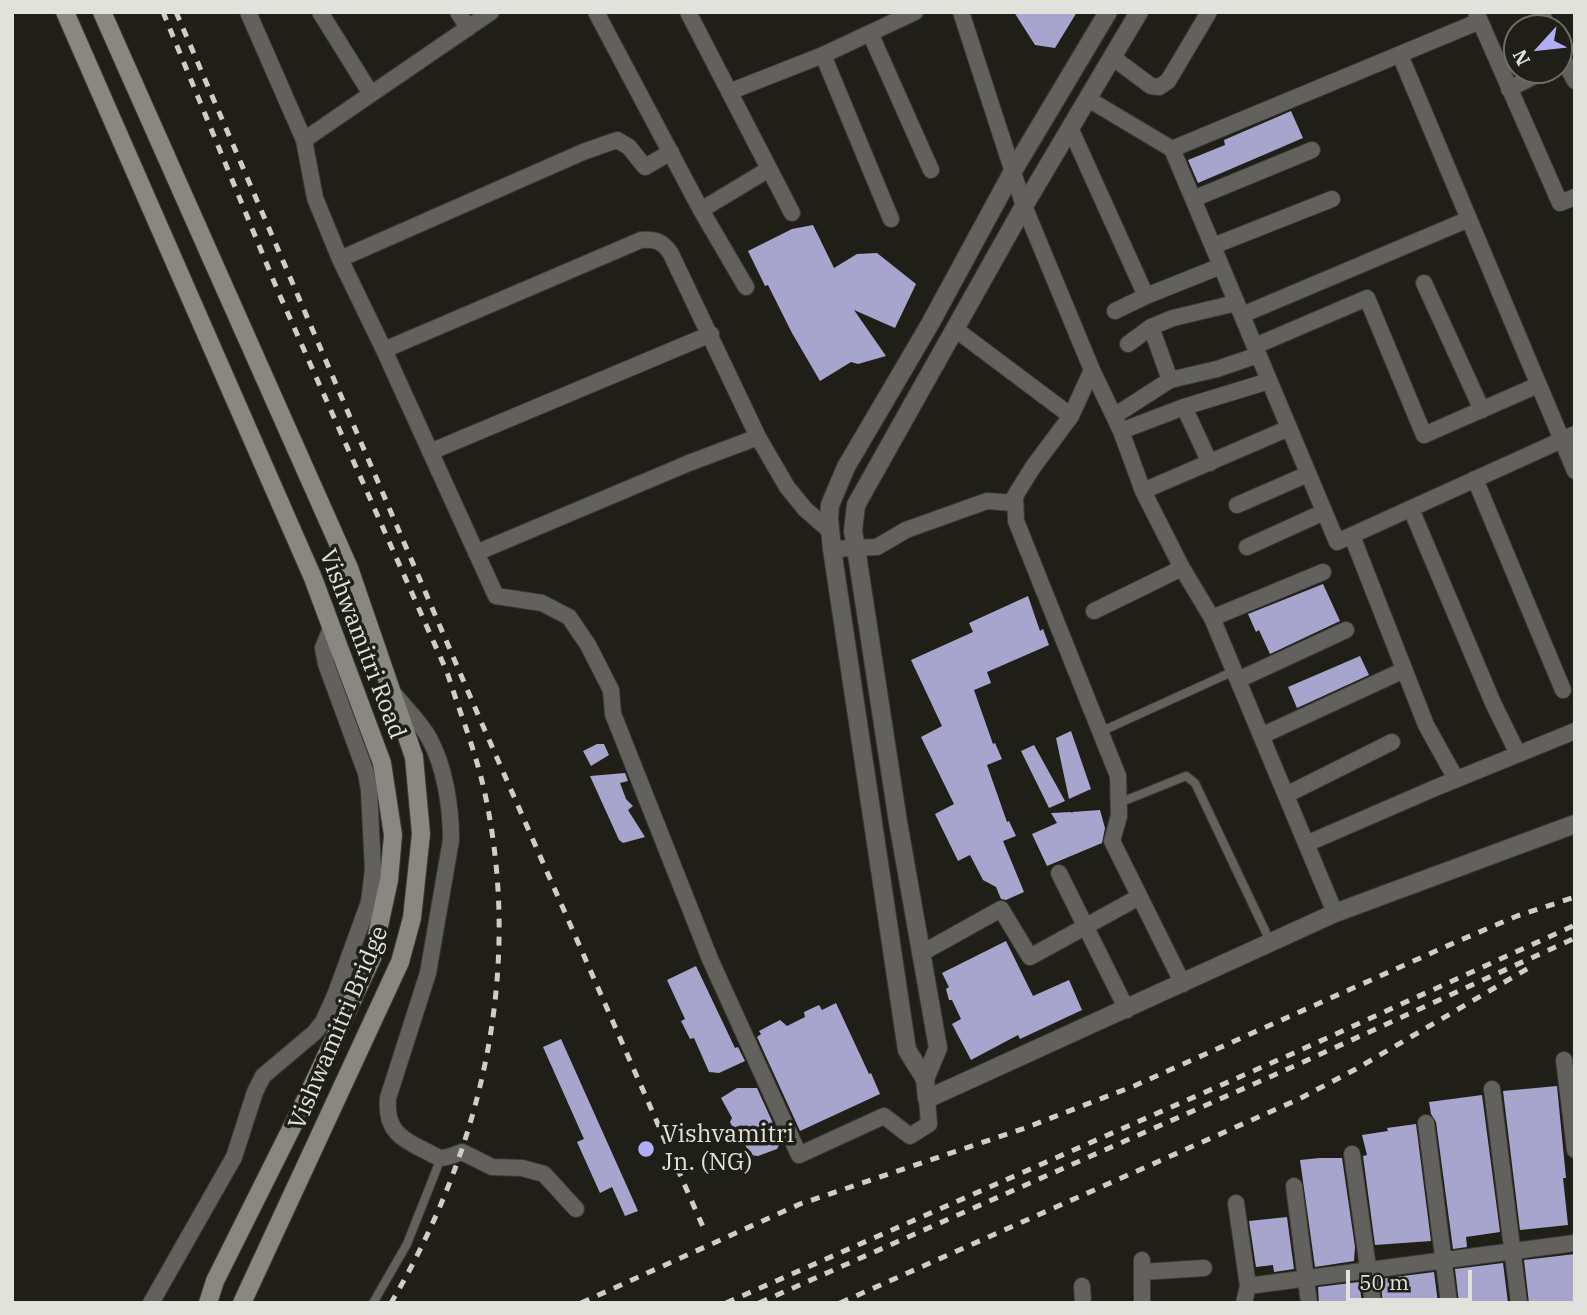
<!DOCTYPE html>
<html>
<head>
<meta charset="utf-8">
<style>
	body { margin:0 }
	#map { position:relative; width:1587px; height:1315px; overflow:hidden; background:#201f17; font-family:"IBM Plex Serif",serif }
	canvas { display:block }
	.frame { position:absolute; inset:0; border:14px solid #e2e2dc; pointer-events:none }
	.north { position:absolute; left:1503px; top:14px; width:70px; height:70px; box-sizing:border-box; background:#201f17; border:2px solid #6e6d66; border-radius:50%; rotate:243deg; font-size:19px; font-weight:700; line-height:28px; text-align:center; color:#e2e2dc }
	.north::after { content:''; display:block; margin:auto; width:24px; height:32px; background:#b3adf9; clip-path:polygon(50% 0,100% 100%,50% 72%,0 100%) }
	.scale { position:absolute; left:1346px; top:1270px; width:126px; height:32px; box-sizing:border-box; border:4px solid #e2e2dc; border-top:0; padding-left:9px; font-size:21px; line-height:24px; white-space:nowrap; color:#e2e2dc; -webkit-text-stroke:5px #201f17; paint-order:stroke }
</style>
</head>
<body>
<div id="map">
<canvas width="1587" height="1315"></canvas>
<div class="frame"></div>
<div class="north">N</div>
<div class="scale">50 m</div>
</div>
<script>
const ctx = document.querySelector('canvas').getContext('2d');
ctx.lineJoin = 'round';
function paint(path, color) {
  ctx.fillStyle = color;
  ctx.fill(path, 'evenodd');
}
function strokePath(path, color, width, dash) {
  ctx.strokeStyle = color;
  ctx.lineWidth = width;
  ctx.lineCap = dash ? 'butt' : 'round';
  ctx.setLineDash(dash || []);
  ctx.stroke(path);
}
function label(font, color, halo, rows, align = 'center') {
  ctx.font = font + ' "IBM Plex Serif",serif';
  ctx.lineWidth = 7;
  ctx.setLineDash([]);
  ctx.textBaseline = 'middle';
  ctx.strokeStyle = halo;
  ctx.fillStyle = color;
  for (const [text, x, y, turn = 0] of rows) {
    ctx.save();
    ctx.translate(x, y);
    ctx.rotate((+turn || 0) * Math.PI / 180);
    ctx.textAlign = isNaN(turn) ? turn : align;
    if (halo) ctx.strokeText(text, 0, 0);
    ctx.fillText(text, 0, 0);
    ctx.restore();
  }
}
const building = new Path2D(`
	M 1014,12 L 1077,12 L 1055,48 L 1035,45 Z
	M 1291,111 L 1303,138 L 1198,183 L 1188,160 L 1225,145 L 1224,140 Z
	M 813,225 L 834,268 L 857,254 L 877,253 L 916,284 L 895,328 L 854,310 L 886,356 L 858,364 L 851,362 L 820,381 L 792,333 L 768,285 L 765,286 L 748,251 L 792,229 Z
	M 1323,584 L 1340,621 L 1270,654 L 1259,630 L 1256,632 L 1248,614 Z
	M 1028,596 L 1040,631 L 1043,629 L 1049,645 L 987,672 L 991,683 L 974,690 L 993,744 L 995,743 L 1002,759 L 987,765 L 1007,822 L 1009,821 L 1016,836 L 1003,841 L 1024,892 L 1006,900 L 1001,899 L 996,887 L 983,880 L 970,855 L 958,861 L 935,814 L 954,804 L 921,737 L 942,726 L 911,660 L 973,632 L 969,623 Z
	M 1360,656 L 1369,675 L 1297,708 L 1288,687 Z
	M 1071,731 L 1091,789 L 1069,799 L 1056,738 Z
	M 597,744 L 604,744 L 609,755 L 591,766 L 583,751 Z
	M 1034,745 L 1065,801 L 1049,808 L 1021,751 Z
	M 625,773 L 628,781 L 620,783 L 626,799 L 633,806 L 628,810 L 645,837 L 623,843 L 619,840 L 590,776 Z
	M 1100,810 L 1105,828 L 1102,843 L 1047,866 L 1032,834 L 1057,823 L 1051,813 L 1071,812 L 1073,814 L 1072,812 Z
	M 1006,941 L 1033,996 L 1069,980 L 1082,1010 L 1020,1039 L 1018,1035 L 971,1060 L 952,1024 L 961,1019 L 952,1000 L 949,1000 L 946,989 L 949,987 L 942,973 Z
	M 696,966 L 735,1048 L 738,1047 L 745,1061 L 719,1073 L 709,1072 L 694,1038 L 690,1039 L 681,1021 L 685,1019 L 667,980 Z
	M 836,1003 L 869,1074 L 871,1073 L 880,1094 L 800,1131 L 757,1037 L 761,1034 L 759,1031 L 780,1020 L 787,1026 L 805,1017 L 804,1012 L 819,1005 L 822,1010 Z
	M 561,1039 L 638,1211 L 625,1216 L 612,1187 L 600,1193 L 577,1142 L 584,1139 L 543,1047 Z
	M 1557,1086 L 1566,1178 L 1563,1178 L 1568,1225 L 1520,1230 L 1503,1091 Z
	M 737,1088 L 757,1088 L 781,1141 L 777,1149 L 758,1156 L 750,1155 L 740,1134 L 736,1134 L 730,1122 L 732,1118 L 721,1098 Z
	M 1482,1095 L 1500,1232 L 1466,1237 L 1467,1247 L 1453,1249 L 1436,1122 L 1431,1114 L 1429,1102 Z
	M 1416,1124 L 1431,1241 L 1375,1245 L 1363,1156 L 1367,1155 L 1362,1135 L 1388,1131 L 1387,1128 Z
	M 1320,1158 L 1342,1158 L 1355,1247 L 1354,1261 L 1315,1267 L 1300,1160 Z
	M 1287,1217 L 1294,1269 L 1274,1272 L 1273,1265 L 1256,1267 L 1249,1221 Z
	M 1575,1254 L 1575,1303 L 1529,1303 L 1524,1260 Z
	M 1503,1263 L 1508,1303 L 1459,1303 L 1455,1269 Z
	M 1434,1272 L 1438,1303 L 1383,1303 L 1380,1279 Z
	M 1359,1282 L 1362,1303 L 1319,1303 L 1318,1287 Z`);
const service = new Path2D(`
	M 1100,732 L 1234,671
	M 1119,803 L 1186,776 L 1195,783 L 1271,943
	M 373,1303 L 407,1244 L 441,1158`);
const minor = new Path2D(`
	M 248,12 L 304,140 L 315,198 L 340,259 L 384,350 L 496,596 L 542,603 L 569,617 L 588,645 L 611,690 L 613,714 L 710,959 L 799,1155 L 884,1116 L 910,1136 L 929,1124 L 927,1099
	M 320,12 L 371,94
	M 458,12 L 468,28
	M 596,12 L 701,210 L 746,287
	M 688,12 L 792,213
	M 961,12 L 1024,206 L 1092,370 L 1121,431 L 1143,491 L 1182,568 L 1212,618 L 1335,913
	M 1476,12 L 1560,203 L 1575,197
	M 1541,12 L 1548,28
	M 870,33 L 931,170
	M 1559,51 L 1575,81
	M 1400,55 L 1575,471
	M 1112,57 L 1151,86 L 1159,87 L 1168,81 L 1209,12
	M 1509,89 L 1546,70
	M 729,92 L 823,55
	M 1088,99 L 1172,149 L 1337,542 L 1575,434
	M 1071,130 L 1146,296 L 1221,266
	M 304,140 L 491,12
	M 1172,149 L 1480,21
	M 1193,199 L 1312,150
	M 701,210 L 769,169
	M 891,219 L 823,55 L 915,12
	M 1213,246 L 1332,199
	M 340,259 L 583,152 L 617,140 L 629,147 L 645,167 L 671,152
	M 1424,283 L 1482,410
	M 1115,311 L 1146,296
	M 1242,315 L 1469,219
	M 1151,327 L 1173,318 L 1236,303
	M 955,329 L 1071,416
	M 1128,344 L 1151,327 L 1170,380
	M 1255,346 L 1367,298 L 1424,435 L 1538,385
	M 384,350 L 641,240 C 655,239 663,241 671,254 L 758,437 L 787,487 L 805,509 L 830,531
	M 1092,370 L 1071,416 L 1033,467 L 1015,496 L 1016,521 L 1118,776 L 1119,816 L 1112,841 L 1183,984
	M 1184,407 L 1210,463
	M 1114,416 L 1170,380 L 1217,369 L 1258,355
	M 1121,431 L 1184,407 L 1269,381
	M 430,452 L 711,334
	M 1475,479 L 1563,690
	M 1143,491 L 1289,428
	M 1237,505 L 1308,474
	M 1411,509 L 1493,703 L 1518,754
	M 1352,536 L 1426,725 L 1456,779
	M 1247,547 L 1324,512
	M 832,549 L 877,547 L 906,530 L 987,501 L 1015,503
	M 476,553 L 689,463 L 758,437
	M 1094,611 L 1182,568
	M 1212,618 L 1323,572
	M 1238,680 L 1346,630
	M 395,695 C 406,709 421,723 429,738 C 445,767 451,807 451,840 L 428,973 L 388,1098 C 385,1129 400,1139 426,1151 C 430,1153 436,1157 441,1158 C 447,1158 456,1154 462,1152 L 492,1167 L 522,1168 L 544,1174 L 576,1209
	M 1261,736 L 1404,670
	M 1286,795 L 1392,742
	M 1306,844 L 1435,788 L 1575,731
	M 1059,873 L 1127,1010
	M 920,954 L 1001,909 L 1030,957 L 1139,897
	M 1564,1060 L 1575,1150
	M 1492,1089 L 1519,1303
	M 1426,1123 L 1449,1303
	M 1352,1154 L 1373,1303
	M 1294,1186 L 1309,1303
	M 1236,1203 L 1248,1286 L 1244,1303
	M 1142,1272 L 1204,1268
	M 1082,1286 L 1083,1303
	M 1248,1286 L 1575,1243
	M 151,1303 L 234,1157 L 255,1092 L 263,1076 L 314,1033 L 323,1022 L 336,993 L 369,902 L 373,870 L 369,790 L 366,773 L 326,664 L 323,648 L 331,628
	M 1142,1303 L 1142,1260`);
const tertiary = new Path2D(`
	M 1108,12 L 1013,171 L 930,324 L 846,467 L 830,505 L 829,519 L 832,549 L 907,1050 L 925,1079 L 927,1099 L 1335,913 L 1575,824
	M 925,1079 L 938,1048 L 898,822 L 856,548 L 853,531 L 856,505 L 1024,206 L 1139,12`);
const secondary = new Path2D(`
	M 65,12 L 313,578 L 382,763 L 393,835 L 389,880 L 372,958 L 308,1095 L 215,1281 L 208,1303
	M 102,12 L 349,568 L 414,757 L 421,834 L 412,918 L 400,962 L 242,1303`);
const rail = new Path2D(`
	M 163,12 L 277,289 L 447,672 C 460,713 476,752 485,794 C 523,971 482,1149 391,1303
	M 176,12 L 479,717 L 704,1229
	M 581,1303 L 800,1204 L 1025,1128 L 1134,1086 L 1456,942 L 1517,916 L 1575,897
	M 726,1303 L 1294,1053 L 1575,925
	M 759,1303 L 1299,1064 L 1575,938
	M 840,1303 L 1299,1099 L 1356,1069 L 1532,966`);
const markers = [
	[646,1149,9,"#b3adf9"]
];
const streetNames = [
	["Vishwamitri Road",362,644,69],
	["Vishwamitri Bridge",339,1028,-67]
];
const poiNames = [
	["Vishvamitri",662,1135],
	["Jn. (NG)",662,1163]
];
paint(building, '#a7a5cd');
strokePath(service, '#3b3a33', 10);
strokePath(minor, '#3b3a33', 18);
strokePath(tertiary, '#3b3a33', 20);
strokePath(secondary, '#3b3a33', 20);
strokePath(service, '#62615d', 8);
strokePath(minor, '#62615d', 16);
strokePath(tertiary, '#62615d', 18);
strokePath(secondary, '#888780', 18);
strokePath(rail, '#cecdc7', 5, [9, 9]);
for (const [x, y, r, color] of markers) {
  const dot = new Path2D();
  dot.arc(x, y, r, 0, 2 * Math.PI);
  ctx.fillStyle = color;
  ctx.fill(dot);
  strokePath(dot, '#201f17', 2.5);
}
label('24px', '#e2e2dc', '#201f17', streetNames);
label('24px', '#e2e2dc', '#201f17', poiNames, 'left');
</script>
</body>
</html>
